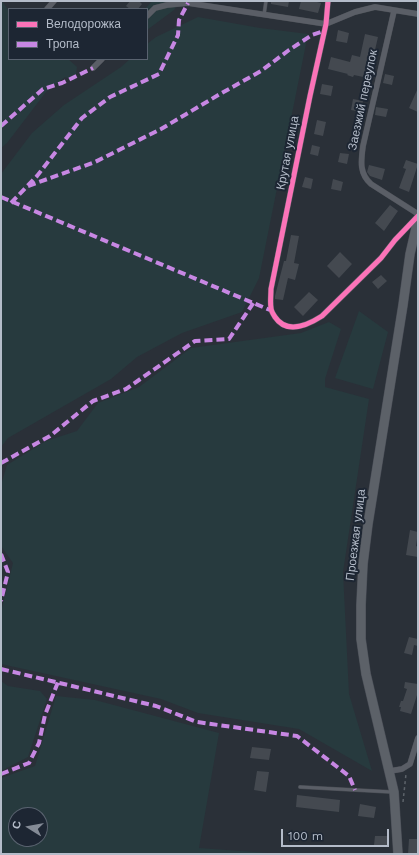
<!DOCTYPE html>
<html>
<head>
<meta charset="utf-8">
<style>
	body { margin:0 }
	#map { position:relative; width:419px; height:855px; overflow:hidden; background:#2a3038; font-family:"Work Sans",sans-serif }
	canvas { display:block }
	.frame { position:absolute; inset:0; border:2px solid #b4bcc9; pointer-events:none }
	.legend { position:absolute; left:8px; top:8px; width:140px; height:52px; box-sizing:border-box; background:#1d2633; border:1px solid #59626f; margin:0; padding:5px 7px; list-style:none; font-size:12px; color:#b4bcc9 }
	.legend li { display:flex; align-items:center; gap:8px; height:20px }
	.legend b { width:20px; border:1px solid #59626f }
	.north { position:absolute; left:8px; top:807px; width:40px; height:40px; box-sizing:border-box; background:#1d2633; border:1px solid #59626f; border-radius:50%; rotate:281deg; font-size:11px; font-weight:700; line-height:16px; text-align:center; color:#b4bcc9 }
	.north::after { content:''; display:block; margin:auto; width:14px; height:18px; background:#848b96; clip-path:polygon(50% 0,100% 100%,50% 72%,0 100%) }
	.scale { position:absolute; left:281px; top:829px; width:108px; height:18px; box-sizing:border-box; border:2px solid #b4bcc9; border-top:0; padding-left:5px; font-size:12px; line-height:14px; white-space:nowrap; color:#b4bcc9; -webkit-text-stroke:3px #1d2633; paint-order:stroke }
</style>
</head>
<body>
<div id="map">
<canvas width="419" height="855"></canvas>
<div class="frame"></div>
<ul class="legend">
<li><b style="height:5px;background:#fb73b8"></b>Велодорожка</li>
<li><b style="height:5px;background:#c787e3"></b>Тропа</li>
</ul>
<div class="north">С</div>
<div class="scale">100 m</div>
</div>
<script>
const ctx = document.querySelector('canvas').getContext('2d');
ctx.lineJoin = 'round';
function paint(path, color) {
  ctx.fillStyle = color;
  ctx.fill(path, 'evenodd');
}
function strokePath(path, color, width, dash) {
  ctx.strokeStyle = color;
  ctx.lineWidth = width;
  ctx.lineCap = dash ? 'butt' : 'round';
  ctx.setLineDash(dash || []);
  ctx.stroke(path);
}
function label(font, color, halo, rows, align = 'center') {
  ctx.font = font + ' "Work Sans",sans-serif';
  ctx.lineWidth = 4;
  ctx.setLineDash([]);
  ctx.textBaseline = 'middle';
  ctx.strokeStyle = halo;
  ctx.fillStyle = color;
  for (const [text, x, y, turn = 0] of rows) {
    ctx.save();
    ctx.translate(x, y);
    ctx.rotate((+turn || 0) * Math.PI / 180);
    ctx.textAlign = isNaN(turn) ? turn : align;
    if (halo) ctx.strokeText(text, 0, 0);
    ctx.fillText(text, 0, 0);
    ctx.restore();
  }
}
const green = new Path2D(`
	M 1,1 L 2,1 L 9,11 L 9,59 L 68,59 L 77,67 L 75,81 L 65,77 L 46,92 L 7,143 L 1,148 Z
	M 152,1 L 180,1 L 174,10 L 147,30 L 147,9 L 145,9 Z
	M 198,17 L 260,28 L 308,34 L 259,278 L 242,312 L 182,333 L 137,357 L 111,379 L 8,438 L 1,447 L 1,174 L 32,133 L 64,105 L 121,67 L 130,59 L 147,59 L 147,44 L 156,37 Z
	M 359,311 L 388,332 L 373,389 L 335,378 Z
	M 329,322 L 341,329 L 325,379 L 325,387 L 369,399 L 343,572 L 349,694 L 372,771 L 299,729 L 198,713 L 161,699 L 1,664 L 1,612 L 13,563 L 1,546 L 1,485 L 7,465 L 46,441 L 77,431 L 98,403 L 139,387 L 191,348 L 301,333 Z
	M 1,681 L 8,686 L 40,691 L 47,699 L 28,757 L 1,771 Z
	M 56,696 L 95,700 L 219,733 L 199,848 L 282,854 L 1,854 L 1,778 L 35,766 ZM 16,815 L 40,815 L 40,839 L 16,839 Z`);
const building = new Path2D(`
	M 130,1 L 139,1 L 142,4 L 138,9 L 130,9 L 126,6 Z
	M 271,1 L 289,1 L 288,7 L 271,4 Z
	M 301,1 L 313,1 L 321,3 L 318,13 L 299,9 Z
	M 338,30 L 349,33 L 347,43 L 336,41 Z
	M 365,34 L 378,37 L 375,50 L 370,49 L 366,65 L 371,65 L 368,78 L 354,75 L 353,77 L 347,75 L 348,74 L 328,69 L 331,57 L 350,62 L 352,55 L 360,57 Z
	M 385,74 L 394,76 L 392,85 L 383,83 Z
	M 322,84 L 333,86 L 331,96 L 320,94 Z
	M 418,88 L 418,112 L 409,108 Z
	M 353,99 L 363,101 L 360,112 L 351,110 Z
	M 376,107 L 388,109 L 386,117 L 375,115 Z
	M 317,120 L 326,122 L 323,136 L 314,134 Z
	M 312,145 L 320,147 L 318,156 L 310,154 Z
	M 340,153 L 349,154 L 347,164 L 338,162 Z
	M 406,160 L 418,164 L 409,192 L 399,188 L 406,169 L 403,168 Z
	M 369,165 L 385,169 L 382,180 L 370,176 L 367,172 Z
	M 305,177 L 313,179 L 311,189 L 302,187 Z
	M 333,179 L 343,182 L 341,191 L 331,189 Z
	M 390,205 L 398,211 L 384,231 L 375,223 Z
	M 291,235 L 299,236 L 294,263 L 299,264 L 295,280 L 288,278 L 283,300 L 275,299 L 275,296 L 284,261 L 286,261 Z
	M 340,252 L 352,264 L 339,278 L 327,266 Z
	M 381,275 L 387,281 L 378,289 L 372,282 Z
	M 309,292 L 318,300 L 303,316 L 294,307 Z
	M 410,530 L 418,532 L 416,546 L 418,547 L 418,557 L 406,555 Z
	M 409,637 L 418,639 L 418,646 L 414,645 L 412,655 L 404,653 Z
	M 405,682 L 418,684 L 418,692 L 411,714 L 400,711 L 401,707 L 399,707 L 401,701 L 403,701 L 407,689 L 404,688 Z
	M 252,747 L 271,749 L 269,760 L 250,758 Z
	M 257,771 L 269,772 L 266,792 L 254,790 Z
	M 297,795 L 340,800 L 339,812 L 296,807 Z
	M 360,804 L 376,807 L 374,818 L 358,816 Z
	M 375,836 L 388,836 L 388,845 L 374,845 Z
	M 409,839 L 418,839 L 417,854 L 408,854 Z`);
const path = new Path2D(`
	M 403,802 L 406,774`);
const service = new Path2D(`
	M 264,15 L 266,1
	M 300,787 L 392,792`);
const minor = new Path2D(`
	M 328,1 L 326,24 L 310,96 L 271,289 C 271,295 270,302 271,308 C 271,311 273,314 275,317 C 287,335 308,325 322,316 L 381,258 L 395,240 L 418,216
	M 47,9 L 54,1
	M 394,11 L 363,146 C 361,161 359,173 371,184 L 418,214
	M 147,16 L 155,8 L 167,5 L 188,3 L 326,24 L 355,12 L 375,7 L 418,14
	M 93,68 L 102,59
	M 390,771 L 402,769 L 410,764 L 418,738`);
const primary = new Path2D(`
	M 398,854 L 394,792 L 366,674 L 361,639 L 361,605 L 363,564 L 368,524 L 403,305 L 410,254 L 418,219`);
const quiet = new Path2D(`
	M 1,126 L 43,89 L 62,83 L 93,68
	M 28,186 L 95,162 L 161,129 L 220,94 L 261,71 L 289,50 L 312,35 L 324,31
	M 1,197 L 270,310
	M 11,203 L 37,176 L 82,118 L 110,97 L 159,74 L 178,35 L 179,20 L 188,3
	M 1,463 L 50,436 L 93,401 L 126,389 L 195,341 L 229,339 L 254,302
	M 1,554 L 8,572 L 1,601
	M 1,669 L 156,706 L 197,722 L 297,736 L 349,776 L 355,790
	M 1,774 L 29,763 L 39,743 L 45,715 L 58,682`);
const cycleway = new Path2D(`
	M 328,1 L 326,24 L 310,96 L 271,289 C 271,295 270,302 271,308 C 271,311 273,314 275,317 C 287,335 308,325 322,316 L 381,258 L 395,240 L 418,216`);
const streetNames = [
	["Заезжий переулок",363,100,-78],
	["Крутая улица",288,153,-79],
	["Проезжая улица",356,535,-83]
];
paint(green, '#273a3e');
paint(building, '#444950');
strokePath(service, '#484c53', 4);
strokePath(minor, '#484c53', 6);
strokePath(primary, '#484c55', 10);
strokePath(path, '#5d636a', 1.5, [3, 3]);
strokePath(service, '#5a5e66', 3);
strokePath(minor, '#5a5e66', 5.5);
strokePath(primary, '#5c6168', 9);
strokePath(quiet, '#c787e3', 4, [8, 4]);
strokePath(cycleway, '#fb73b8', 5);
label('12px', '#b4bcc9', '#1d2633', streetNames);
</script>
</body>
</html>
